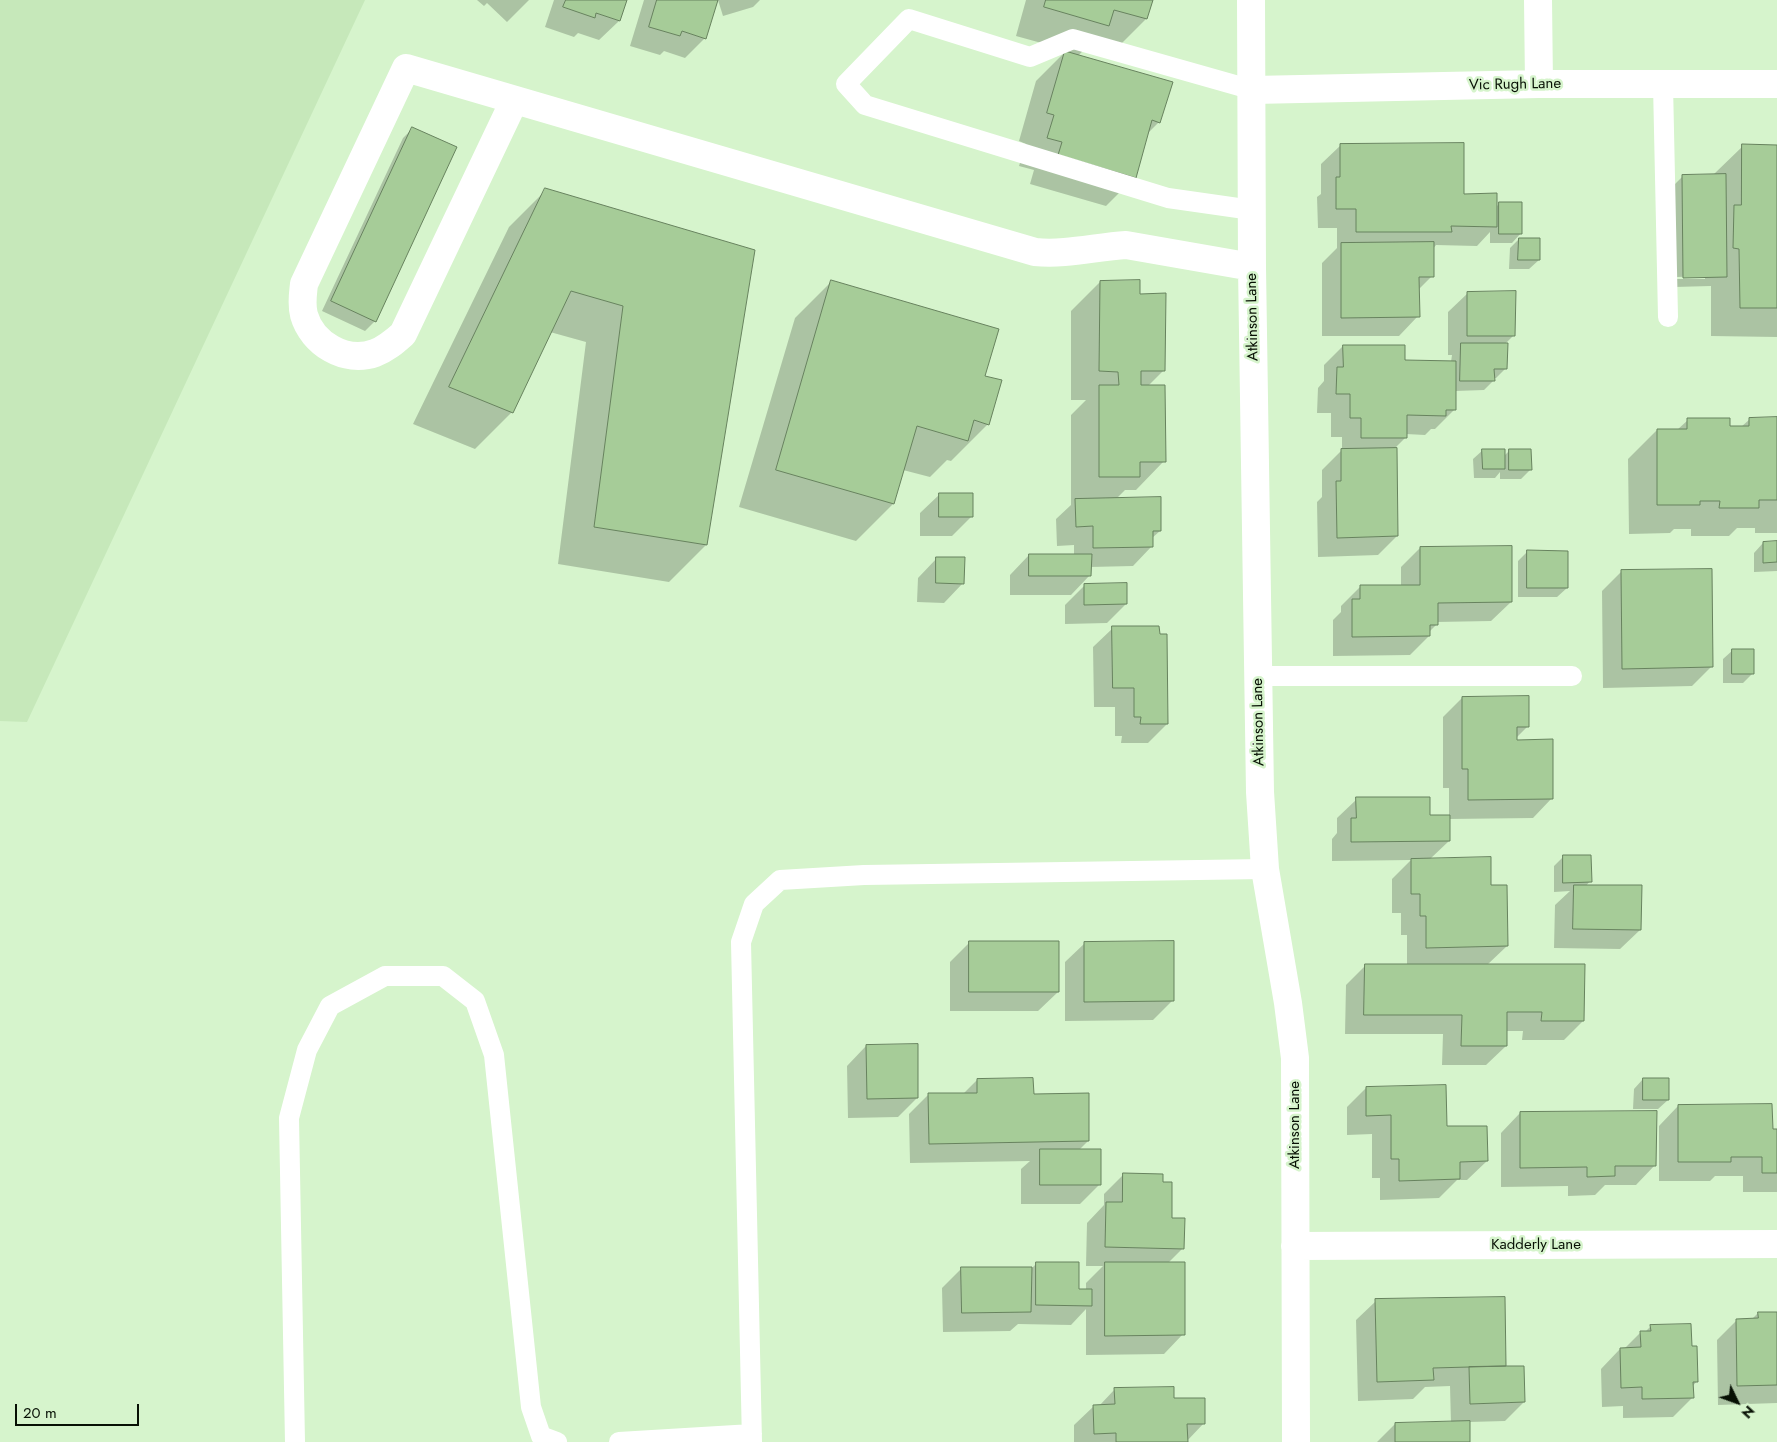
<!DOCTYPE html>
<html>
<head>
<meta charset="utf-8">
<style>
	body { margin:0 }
	#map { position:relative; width:1777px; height:1442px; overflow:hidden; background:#d6f4cc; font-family:Jost,sans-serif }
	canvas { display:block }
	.north { position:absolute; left:1712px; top:1377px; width:50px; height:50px; -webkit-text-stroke:4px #d6f4cc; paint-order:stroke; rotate:132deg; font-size:14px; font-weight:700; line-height:20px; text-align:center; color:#071004 }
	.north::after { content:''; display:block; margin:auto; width:18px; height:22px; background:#071004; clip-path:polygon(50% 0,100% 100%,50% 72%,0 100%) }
	.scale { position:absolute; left:15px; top:1404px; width:124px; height:22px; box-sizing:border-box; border:2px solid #071004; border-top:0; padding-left:6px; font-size:15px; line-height:18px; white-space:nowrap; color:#071004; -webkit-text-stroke:4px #d6f4cc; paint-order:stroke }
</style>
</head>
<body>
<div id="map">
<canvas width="1777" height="1442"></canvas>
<div class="north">N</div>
<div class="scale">20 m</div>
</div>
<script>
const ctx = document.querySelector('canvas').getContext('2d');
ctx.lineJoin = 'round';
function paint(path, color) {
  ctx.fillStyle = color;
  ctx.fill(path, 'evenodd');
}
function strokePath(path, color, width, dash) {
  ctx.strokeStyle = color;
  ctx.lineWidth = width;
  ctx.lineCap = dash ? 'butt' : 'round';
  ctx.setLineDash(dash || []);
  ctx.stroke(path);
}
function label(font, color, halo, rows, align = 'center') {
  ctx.font = font + ' Jost,sans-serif';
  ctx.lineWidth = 5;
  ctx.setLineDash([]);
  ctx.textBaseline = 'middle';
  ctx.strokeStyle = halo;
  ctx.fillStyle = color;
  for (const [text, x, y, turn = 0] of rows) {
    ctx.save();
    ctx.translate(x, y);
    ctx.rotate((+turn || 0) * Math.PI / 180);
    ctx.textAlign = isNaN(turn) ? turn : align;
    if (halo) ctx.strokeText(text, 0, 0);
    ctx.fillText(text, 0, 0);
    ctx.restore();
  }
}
const built = new Path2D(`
	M 0,0 L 365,0 L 27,722 L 0,721 Z`);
const shadow = new Path2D(`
	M 477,0 L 529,0 L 507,22 L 487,3 L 484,6 Z
	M 554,0 L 626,0 L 619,21 L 599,40 L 578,33 L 574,37 L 545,27 Z
	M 644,0 L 717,0 L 705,38 L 685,58 L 664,51 L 660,55 L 630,46 Z
	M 718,0 L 760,0 L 753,7 L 723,16 Z
	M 1026,0 L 1151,0 L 1146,19 L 1117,48 L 1093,40 L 1078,56 L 1159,122 L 1147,134 L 1135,177 L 1106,206 L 1030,184 L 1034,170 L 1019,166 L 1026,144 L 1019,141 L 1036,81 L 1067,50 L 1016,36 Z
	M 413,128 L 375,321 L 365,331 L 322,311 L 403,138 Z
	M 1341,145 L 1463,195 L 1496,207 L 1500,203 L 1521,233 L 1512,243 L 1490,243 L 1490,232 L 1477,246 L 1436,245 L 1432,250 L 1432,276 L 1418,290 L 1418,316 L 1399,336 L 1322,336 L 1322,263 L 1337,248 L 1337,228 L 1318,228 L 1317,197 L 1321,194 L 1321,164 Z
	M 1743,146 L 1777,146 L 1777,337 L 1711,336 L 1711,286 L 1674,287 L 1673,186 L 1683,176 L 1714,174 ZM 1705,276 L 1705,279 L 1677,279 L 1677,277 Z
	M 546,190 L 754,251 L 706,545 L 669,582 L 558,564 L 586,342 L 550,332 L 512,412 L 475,449 L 413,424 L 509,227 Z
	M 1519,239 L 1539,260 L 1529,269 L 1509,269 L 1510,248 Z
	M 832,281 L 984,376 L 988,424 L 951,461 L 947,460 L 930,477 L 903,470 L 893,504 L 856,541 L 739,507 L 795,318 Z
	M 1100,282 L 1138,295 L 1164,370 L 1148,386 L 1164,461 L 1136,490 L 1125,490 L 1116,499 L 1160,531 L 1152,538 L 1152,546 L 1133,566 L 1090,567 L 1090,575 L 1071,595 L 1010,595 L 1010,575 L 1029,555 L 1074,555 L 1074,545 L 1057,546 L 1056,519 L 1071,505 L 1071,415 L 1086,400 L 1071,400 L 1071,311 Z
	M 1468,293 L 1514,335 L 1506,343 L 1506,368 L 1496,378 L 1493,378 L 1493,381 L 1484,390 L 1455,391 L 1455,409 L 1435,429 L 1431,429 L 1425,435 L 1406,434 L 1406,437 L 1394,449 L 1397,536 L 1378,555 L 1318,557 L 1317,502 L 1322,497 L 1322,470 L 1342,450 L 1342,437 L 1331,437 L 1331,413 L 1317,413 L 1318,388 L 1324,381 L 1324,365 L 1343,346 L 1404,362 L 1451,362 L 1452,355 L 1448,355 L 1448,312 Z
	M 1750,419 L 1777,419 L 1777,533 L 1755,533 L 1755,528 L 1737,528 L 1729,536 L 1691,536 L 1691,529 L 1674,529 L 1670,533 L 1629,534 L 1628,459 L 1657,430 L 1677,430 L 1688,420 L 1728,427 L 1741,427 Z
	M 1483,450 L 1504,456 L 1510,450 L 1531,469 L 1521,479 L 1500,479 L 1500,472 L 1495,478 L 1474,478 L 1473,459 Z
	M 940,494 L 972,516 L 952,536 L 920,536 L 920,513 Z
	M 1777,542 L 1777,571 L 1754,572 L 1754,553 L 1763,543 Z
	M 1420,548 L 1511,602 L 1491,621 L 1436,622 L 1436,625 L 1429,632 L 1429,636 L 1410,655 L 1333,656 L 1333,620 L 1341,612 L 1341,606 L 1360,587 L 1401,587 L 1401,567 Z
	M 1528,551 L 1567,588 L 1557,597 L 1518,597 L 1518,561 Z
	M 937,558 L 963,583 L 944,603 L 917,602 L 918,578 Z
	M 1622,571 L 1711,667 L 1692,686 L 1603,688 L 1602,591 Z
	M 1085,585 L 1126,604 L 1107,623 L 1065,624 L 1065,605 Z
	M 1113,628 L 1167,724 L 1148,743 L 1121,743 L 1122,736 L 1115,736 L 1115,707 L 1094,707 L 1093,647 Z
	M 1733,650 L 1753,673 L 1743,683 L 1723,683 L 1723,659 Z
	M 1462,698 L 1528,726 L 1516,738 L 1516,741 L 1552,798 L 1533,818 L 1449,819 L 1449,841 L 1430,859 L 1490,887 L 1507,946 L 1487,965 L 1583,1021 L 1564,1040 L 1522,1040 L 1523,1031 L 1506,1031 L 1506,1046 L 1486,1065 L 1442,1065 L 1443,1034 L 1345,1034 L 1346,985 L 1365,966 L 1407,966 L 1407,935 L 1401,935 L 1401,913 L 1392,913 L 1392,879 L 1411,860 L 1332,861 L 1332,839 L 1337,833 L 1337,818 L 1357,799 L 1429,817 L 1449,816 L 1449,788 L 1443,788 L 1443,717 Z
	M 1563,857 L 1590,881 L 1586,886 L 1640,930 L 1620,949 L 1554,948 L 1555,905 L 1570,891 L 1554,892 L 1554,866 Z
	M 970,942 L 1058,992 L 1038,1011 L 950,1011 L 950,962 Z
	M 1085,943 L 1172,1001 L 1153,1020 L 1065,1021 L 1065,962 Z
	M 866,1046 L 917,1098 L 898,1117 L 848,1118 L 847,1066 Z
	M 1643,1079 L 1668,1100 L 1658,1109 L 1633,1109 L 1634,1089 Z
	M 977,1080 L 1032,1096 L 1088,1141 L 1079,1150 L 1099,1185 L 1080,1204 L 1021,1204 L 1021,1169 L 1030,1161 L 910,1163 L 909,1114 L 929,1094 L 963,1094 Z
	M 1366,1088 L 1446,1128 L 1487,1161 L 1467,1180 L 1457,1180 L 1439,1198 L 1380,1200 L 1380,1178 L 1372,1178 L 1372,1134 L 1347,1135 L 1347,1107 Z
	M 1678,1106 L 1771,1130 L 1777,1130 L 1777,1192 L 1743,1192 L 1743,1176 L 1715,1176 L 1710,1181 L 1659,1181 L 1659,1126 Z
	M 1520,1113 L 1655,1165 L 1636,1185 L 1605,1185 L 1595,1195 L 1568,1196 L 1568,1186 L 1501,1187 L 1501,1133 Z
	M 1124,1174 L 1162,1183 L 1170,1219 L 1183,1248 L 1168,1263 L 1183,1334 L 1164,1354 L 1086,1355 L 1086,1309 L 1071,1325 L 1018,1324 L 1010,1331 L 943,1332 L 942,1288 L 962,1268 L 1032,1268 L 1037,1263 L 1077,1291 L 1086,1291 L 1086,1283 L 1103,1266 L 1086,1266 L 1087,1223 L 1104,1205 L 1104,1194 Z
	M 1376,1301 L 1505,1367 L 1524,1402 L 1505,1421 L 1469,1422 L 1469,1442 L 1377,1442 L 1395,1424 L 1451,1423 L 1450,1386 L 1425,1387 L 1413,1399 L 1358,1401 L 1356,1320 Z
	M 1758,1313 L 1777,1313 L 1777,1403 L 1718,1405 L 1717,1340 L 1737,1320 L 1752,1319 Z
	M 1651,1326 L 1690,1347 L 1697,1381 L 1692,1387 L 1692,1398 L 1673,1417 L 1623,1418 L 1623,1406 L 1602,1407 L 1601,1369 L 1620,1349 L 1624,1349 L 1641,1332 L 1645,1332 Z
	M 1115,1389 L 1173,1399 L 1204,1423 L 1186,1442 L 1074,1442 L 1074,1425 L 1094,1406 L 1099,1406 Z`);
const building = new Path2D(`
	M 566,0 L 627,0 L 620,21 L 596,13 L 595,18 L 563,7 Z
	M 657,0 L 718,0 L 706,39 L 682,31 L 680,36 L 649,27 Z
	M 1046,0 L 1153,0 L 1147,19 L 1114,10 L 1109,26 L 1044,7 Z
	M 1065,51 L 1173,82 L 1160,123 L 1152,120 L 1136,178 L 1058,155 L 1062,142 L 1047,138 L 1054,115 L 1047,113 Z
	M 412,127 L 457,147 L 376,322 L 331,301 Z
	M 1464,143 L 1464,194 L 1497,193 L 1497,227 L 1451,226 L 1452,232 L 1356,232 L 1356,209 L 1336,209 L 1336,177 L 1340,177 L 1340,144 Z
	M 1742,144 L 1777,145 L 1777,308 L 1740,308 L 1739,249 L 1733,248 L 1734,205 L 1741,205 Z
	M 1726,174 L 1727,277 L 1683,278 L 1682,175 Z
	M 545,188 L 755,250 L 707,545 L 594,527 L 623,306 L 571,291 L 513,413 L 449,387 Z
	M 1499,202 L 1522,202 L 1522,234 L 1499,234 Z
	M 1519,238 L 1540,238 L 1540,260 L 1518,260 Z
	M 1434,242 L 1434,277 L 1419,277 L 1420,317 L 1341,318 L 1341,243 Z
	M 831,280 L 999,329 L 985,376 L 1002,380 L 989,425 L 974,420 L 968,441 L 917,426 L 894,504 L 776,470 Z
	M 1140,280 L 1140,294 L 1166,293 L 1165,371 L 1141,371 L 1141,385 L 1165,385 L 1166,462 L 1140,462 L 1140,477 L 1099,477 L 1099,385 L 1119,385 L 1118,372 L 1099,371 L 1100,281 Z
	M 1516,291 L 1515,336 L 1467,336 L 1467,292 Z
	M 1461,343 L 1508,343 L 1507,369 L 1494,369 L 1495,381 L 1460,381 Z
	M 1343,345 L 1405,345 L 1405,360 L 1456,361 L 1456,410 L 1446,410 L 1446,416 L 1407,415 L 1407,438 L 1361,438 L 1361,418 L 1350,418 L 1350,394 L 1336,394 L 1337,367 L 1343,367 Z
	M 1777,417 L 1777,500 L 1759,500 L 1759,508 L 1719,508 L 1720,501 L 1700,501 L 1700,505 L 1657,505 L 1657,429 L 1687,429 L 1687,418 L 1730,418 L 1730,426 L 1749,426 L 1749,418 Z
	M 1397,448 L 1398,536 L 1337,538 L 1336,481 L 1341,481 L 1341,449 Z
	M 1482,449 L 1505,449 L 1505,469 L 1483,469 Z
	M 1509,449 L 1531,449 L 1532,470 L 1509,470 Z
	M 939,493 L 973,493 L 973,517 L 939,517 Z
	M 1161,497 L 1161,531 L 1153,531 L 1153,547 L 1093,548 L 1093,526 L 1076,527 L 1075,499 Z
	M 1777,541 L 1777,562 L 1763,563 L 1763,542 Z
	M 1512,546 L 1512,602 L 1438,603 L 1438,625 L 1430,625 L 1430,636 L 1352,637 L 1352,599 L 1360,599 L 1360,585 L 1420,585 L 1420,547 Z
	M 1527,550 L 1568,551 L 1568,588 L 1527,588 Z
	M 1029,554 L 1092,554 L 1091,576 L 1029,576 Z
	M 936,557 L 965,557 L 964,584 L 936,583 Z
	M 1712,569 L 1713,667 L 1622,669 L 1621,570 Z
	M 1127,583 L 1127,604 L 1084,605 L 1084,584 Z
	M 1112,626 L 1159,626 L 1160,634 L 1167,634 L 1168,724 L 1140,724 L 1141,717 L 1134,717 L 1134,688 L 1113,688 Z
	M 1732,649 L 1754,649 L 1754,674 L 1732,674 Z
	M 1529,696 L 1529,727 L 1517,727 L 1517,740 L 1553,739 L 1553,799 L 1468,800 L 1468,769 L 1462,769 L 1462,697 Z
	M 1356,797 L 1430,797 L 1430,815 L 1450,815 L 1450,841 L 1351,842 L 1351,818 L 1356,818 Z
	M 1563,855 L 1591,855 L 1592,882 L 1563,883 Z
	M 1491,857 L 1491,885 L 1507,885 L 1508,946 L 1426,948 L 1426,916 L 1420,916 L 1420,894 L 1411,894 L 1411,859 Z
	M 1574,885 L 1642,885 L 1641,930 L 1573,929 Z
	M 969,941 L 1059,941 L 1059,992 L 969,992 Z
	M 1174,941 L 1174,1001 L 1084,1002 L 1084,942 Z
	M 1365,964 L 1585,964 L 1584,1021 L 1541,1021 L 1542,1012 L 1507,1012 L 1507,1046 L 1461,1046 L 1462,1015 L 1364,1015 Z
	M 918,1044 L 918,1098 L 867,1099 L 866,1045 Z
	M 1033,1078 L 1034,1094 L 1089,1093 L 1089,1141 L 929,1144 L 928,1093 L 977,1093 L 977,1079 Z
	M 1643,1078 L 1669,1078 L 1669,1100 L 1643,1100 Z
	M 1446,1085 L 1447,1126 L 1487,1126 L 1488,1161 L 1460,1162 L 1460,1179 L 1399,1181 L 1399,1159 L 1391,1159 L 1391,1115 L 1366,1116 L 1366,1087 Z
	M 1772,1104 L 1773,1129 L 1777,1129 L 1777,1173 L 1762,1173 L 1762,1157 L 1731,1157 L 1731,1162 L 1678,1162 L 1678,1105 Z
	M 1657,1111 L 1656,1166 L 1615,1166 L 1615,1176 L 1587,1177 L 1587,1167 L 1520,1168 L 1520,1112 Z
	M 1040,1149 L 1101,1149 L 1101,1185 L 1040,1185 Z
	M 1123,1173 L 1163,1174 L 1163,1182 L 1172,1182 L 1172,1218 L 1185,1218 L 1184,1249 L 1105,1247 L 1106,1202 L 1122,1202 Z
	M 1036,1262 L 1079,1262 L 1079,1289 L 1092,1289 L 1092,1306 L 1036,1305 Z
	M 1105,1262 L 1185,1262 L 1185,1335 L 1105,1336 Z
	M 961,1267 L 1032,1267 L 1031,1312 L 962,1313 Z
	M 1505,1297 L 1506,1366 L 1433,1368 L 1434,1380 L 1377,1382 L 1375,1299 Z
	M 1758,1312 L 1777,1312 L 1777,1385 L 1737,1386 L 1736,1319 L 1758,1318 Z
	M 1691,1324 L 1692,1346 L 1697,1346 L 1698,1382 L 1693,1382 L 1694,1398 L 1642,1399 L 1642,1387 L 1621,1388 L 1620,1348 L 1641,1347 L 1640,1331 L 1651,1331 L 1650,1325 Z
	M 1506,1366 L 1524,1366 L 1525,1402 L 1470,1404 L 1469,1367 Z
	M 1174,1387 L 1174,1398 L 1205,1398 L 1205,1424 L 1187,1424 L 1188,1442 L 1116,1442 L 1116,1433 L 1094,1434 L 1093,1405 L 1115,1404 L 1114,1388 Z
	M 1470,1421 L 1470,1442 L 1395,1442 L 1395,1423 Z`);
const lane = new Path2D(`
	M 1663,84 L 1668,317
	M 1252,210 L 1168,198 L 865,105 L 846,84 L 909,19 L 1030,57 L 1073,39 L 1253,90
	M 1259,676 L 1572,676
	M 295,1442 L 289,1118 L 307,1050 L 330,1006 L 385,976 L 443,976 L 475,1001 L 494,1055 L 531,1407 L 541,1436 L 557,1442
	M 619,1442 L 752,1434
	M 752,1442 L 741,942 L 754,904 L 780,880 L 864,875 L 1265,869`);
const street = new Path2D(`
	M 1251,0 L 1252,267 L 1260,792 L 1265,869 L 1288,1003 L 1295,1058 L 1296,1442
	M 1538,0 L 1539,84
	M 1253,90 L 1539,84 L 1777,84
	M 514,101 L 403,334 C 394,342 386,349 375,353 C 345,364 312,343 304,315 C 301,304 303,294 304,284 L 406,68 L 1035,252 C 1066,255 1095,247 1126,245 L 1252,267
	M 1295,1246 L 1777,1244`);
const streetNames = [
	["Vic Rugh Lane",1515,85,-1],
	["Atkinson Lane",1253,317,-91],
	["Atkinson Lane",1259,722,-91],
	["Atkinson Lane",1295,1125,-90],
	["Kadderly Lane",1536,1245]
];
paint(built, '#c6e8ba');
paint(shadow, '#0003');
paint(building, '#a6cc98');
strokePath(building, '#67825e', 1);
strokePath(lane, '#fff', 20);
strokePath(street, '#fff', 28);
label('15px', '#071004', '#d6f4cc', streetNames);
</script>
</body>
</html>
